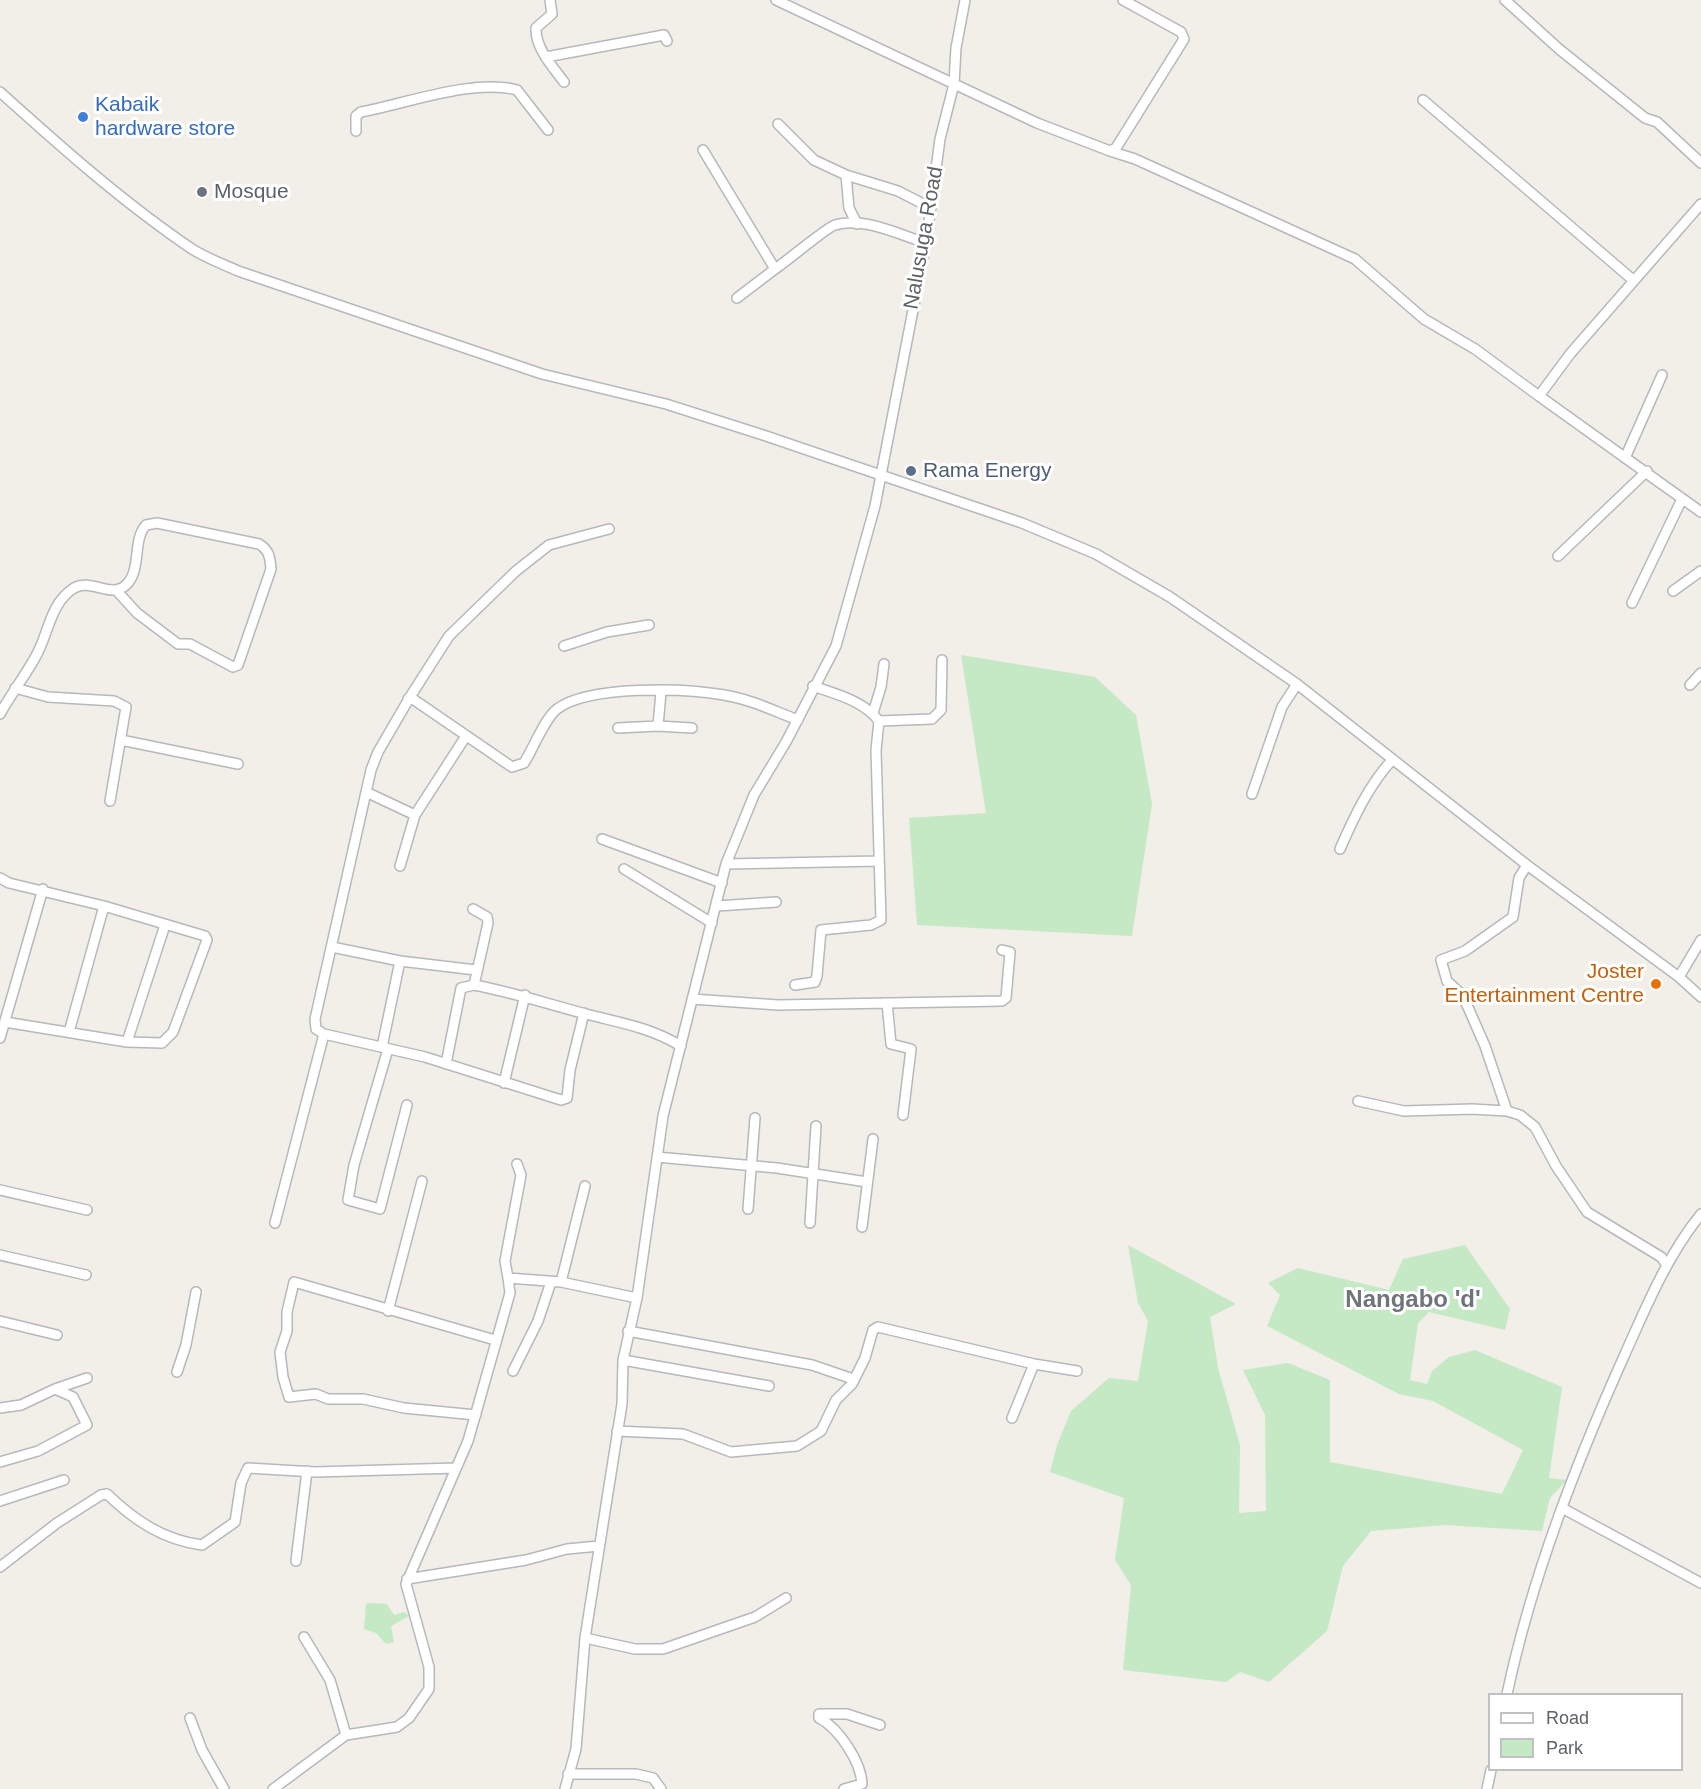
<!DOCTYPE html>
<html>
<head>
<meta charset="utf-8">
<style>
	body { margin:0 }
	#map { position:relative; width:1701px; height:1789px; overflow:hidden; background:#f1efe8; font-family:Arial,sans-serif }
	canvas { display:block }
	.legend { position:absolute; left:1488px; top:1693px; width:195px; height:78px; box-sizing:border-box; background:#fff; border:2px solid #bfc1c3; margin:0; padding:8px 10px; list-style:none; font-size:18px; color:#5f6368 }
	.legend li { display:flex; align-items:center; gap:12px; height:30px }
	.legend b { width:30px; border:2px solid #bfc1c3 }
</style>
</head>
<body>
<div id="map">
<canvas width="1701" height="1789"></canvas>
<ul class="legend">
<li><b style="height:8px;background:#fff"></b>Road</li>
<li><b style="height:16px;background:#c5e8c5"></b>Park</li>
</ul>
</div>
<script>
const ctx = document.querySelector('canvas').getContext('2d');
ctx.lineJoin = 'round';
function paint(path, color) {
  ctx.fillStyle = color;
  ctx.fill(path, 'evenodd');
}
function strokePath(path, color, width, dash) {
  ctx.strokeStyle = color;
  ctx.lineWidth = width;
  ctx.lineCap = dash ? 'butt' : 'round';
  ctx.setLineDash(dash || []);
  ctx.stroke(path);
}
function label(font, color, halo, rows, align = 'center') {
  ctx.font = font + ' Arial,sans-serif';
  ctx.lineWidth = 6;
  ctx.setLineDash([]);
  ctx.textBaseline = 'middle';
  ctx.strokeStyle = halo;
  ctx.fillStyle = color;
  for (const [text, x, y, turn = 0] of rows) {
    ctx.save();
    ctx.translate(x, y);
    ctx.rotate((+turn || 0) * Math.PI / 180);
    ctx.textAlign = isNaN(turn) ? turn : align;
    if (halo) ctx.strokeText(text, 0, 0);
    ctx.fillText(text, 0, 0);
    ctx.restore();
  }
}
const green = new Path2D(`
	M 961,655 L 1095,677 L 1136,715 L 1152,804 L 1132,936 L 917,925 L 909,818 L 986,813 Z
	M 1128,1245 L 1236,1304 L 1210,1317 L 1218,1368 L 1240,1445 L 1239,1513 L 1266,1511 L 1265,1415 L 1243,1370 L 1288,1363 L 1330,1380 L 1330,1462 L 1502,1494 L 1523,1450 L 1433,1401 L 1399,1394 L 1267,1326 L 1280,1295 L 1268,1283 L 1298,1268 L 1389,1290 L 1403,1259 L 1465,1245 L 1510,1309 L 1505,1330 L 1429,1312 L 1418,1323 L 1410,1380 L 1427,1384 L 1432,1371 L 1449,1357 L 1475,1350 L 1562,1387 L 1549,1478 L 1567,1480 L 1550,1498 L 1542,1531 L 1445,1525 L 1371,1531 L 1343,1566 L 1327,1631 L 1269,1682 L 1240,1672 L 1226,1682 L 1123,1670 L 1131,1585 L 1115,1560 L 1124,1498 L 1050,1472 L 1057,1445 L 1071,1411 L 1109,1378 L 1138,1381 L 1148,1321 L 1138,1303 Z
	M 368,1603 L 387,1604 L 394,1615 L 404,1612 L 409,1616 L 391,1626 L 394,1642 L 386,1644 L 376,1633 L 364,1629 L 366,1604 Z`);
const minor = new Path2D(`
	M 550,0 L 552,14 L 536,28 C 535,48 553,67 564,82
	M 776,0 L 1037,123 L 1110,151 L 1116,148 L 1184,39 L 1181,32 L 1123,0
	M 1505,0 L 1559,49 L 1645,118 L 1657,122 L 1701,163
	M 546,57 L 664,35 L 667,41
	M 0,92 C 61,147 124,203 192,249 C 206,258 223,264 238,271 L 542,374 L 666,404 L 763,435 L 1022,523 L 1096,554 L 1170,597 L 1297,684 L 1527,865 L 1679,977 L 1701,997
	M 1423,100 L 1633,280
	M 778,124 L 814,160 L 846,175 L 849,208 L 857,224
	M 356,131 L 356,116 L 361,112 C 405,104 474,78 517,90 L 548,130
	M 703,150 L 775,269 C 786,262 827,227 835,225 C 862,216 900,235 926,243
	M 1110,151 L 1135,159 L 1355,259 L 1424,319 L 1475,349 L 1539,396
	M 846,175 L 898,191 L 931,208
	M 1701,204 L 1570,354 L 1539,396 L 1701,512
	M 737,298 L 775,269
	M 1625,458 L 1662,375
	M 1558,556 L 1647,471
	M 1673,591 L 1701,571
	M 1632,603 L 1682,499
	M 564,646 L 607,632 L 649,625
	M 1690,685 L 1701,673
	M 813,686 C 836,694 864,701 879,721 L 932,719 L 941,710 L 942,660
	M 15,688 L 48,697 L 114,701 L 126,707 L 110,801
	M 408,699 L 410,697 L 512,767 L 524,763 C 533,749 545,718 557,709 C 589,685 685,688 724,695 C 750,699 774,711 798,720
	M 873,713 L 881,687 L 884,664
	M 0,714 C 11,694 25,676 36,656 C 49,633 50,603 74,588 C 91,578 111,599 126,585 C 142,570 132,540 146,525 L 157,523 L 259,544 C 269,550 270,557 271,569 L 238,665 L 233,667 L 190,644 L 178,644 L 137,613 L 116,590
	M 658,726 L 692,728
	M 618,728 L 658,726 L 661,692
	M 121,740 L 238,764
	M 366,792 L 415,815
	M 1252,794 L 1282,707 L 1297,684
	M 602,839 L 722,883
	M 1340,849 C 1354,817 1369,785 1392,760
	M 726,864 L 879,861
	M 1527,865 L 1519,878 L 1513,917 L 1465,951 L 1441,960 L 1447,981 L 1460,993 L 1467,1005 L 1485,1046 L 1507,1111 L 1520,1115 L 1535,1127 L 1556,1166 L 1587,1212 L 1661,1257 L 1667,1265
	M 400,866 L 415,815 L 466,736
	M 624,869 L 712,923
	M 0,878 L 9,883 L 104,906 L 205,936 L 207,940 L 173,1032 L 162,1043 L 127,1042 L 5,1022
	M 717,906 L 776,902
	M 332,947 L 400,961 L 476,970
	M 1679,977 L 1701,940
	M 474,985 C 512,992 548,1004 586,1014 C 621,1023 649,1027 681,1046
	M 795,985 L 815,982 L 817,976 L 821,930 L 871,925 L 881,920 L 876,750 L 879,721
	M 692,999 L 778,1005 L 1002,1001 L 1006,998 L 1010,952 L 1002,950
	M 887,1003 L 891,1044 L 911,1049 L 903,1115
	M 69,1032 L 104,906
	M 324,1034 L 425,1057 L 561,1100 L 567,1098 L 570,1070 L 584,1013
	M 0,1038 L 43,889
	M 127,1042 L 165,925
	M 382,1047 L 400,961
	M 388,1049 L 354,1165 L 348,1200 L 380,1209 L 407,1105
	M 446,1064 L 461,988 L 474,985 L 488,923 L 487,917 L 473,909
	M 504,1083 L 525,995
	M 1358,1101 L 1404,1111 L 1472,1109 L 1507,1111
	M 657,1157 L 777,1168 L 867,1182
	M 0,1190 L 87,1210
	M 748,1209 L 755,1118
	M 275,1223 L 324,1034 L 316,1029 L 315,1019 L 371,770 L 378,752 L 410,697 L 449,636 L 516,571 L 549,545 L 609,529
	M 810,1223 L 816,1126
	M 862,1227 L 873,1139
	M 0,1255 L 86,1275
	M 508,1278 L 505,1261 L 521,1175 L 517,1164
	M 561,1282 L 585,1186
	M 388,1311 L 422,1181
	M 0,1321 L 57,1335
	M 628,1331 L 812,1365 L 853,1379
	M 623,1360 L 769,1386
	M 513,1371 L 538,1321 L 551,1282
	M 177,1372 L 186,1345 L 196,1292
	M 0,1408 L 21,1405 L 55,1389 L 87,1378
	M 476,1415 L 404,1408 L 363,1399 L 328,1399 L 316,1394 L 289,1397 L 283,1377 L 280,1352 L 287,1331 L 287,1312 L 294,1282 L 495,1340
	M 1012,1418 L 1034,1364
	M 617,1431 L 683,1434 L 731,1452 L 797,1446 L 821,1431 L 836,1400 L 852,1384 L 865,1358 L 873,1330 L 878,1327 L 1034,1364 L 1077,1371
	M 0,1462 L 38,1451 L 87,1425 L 73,1397 L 55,1389
	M 0,1501 L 64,1480
	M 1562,1508 L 1701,1583
	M 296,1561 L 307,1471
	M 0,1567 L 57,1523 L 101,1495 L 107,1494 C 134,1520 163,1540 202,1545 L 235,1522 L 241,1483 L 248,1468 L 315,1472 L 456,1468
	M 407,1579 L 526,1560 L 567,1549 L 599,1546
	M 304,1637 L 330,1680 L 346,1735 L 397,1727 L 409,1718 L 429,1689 L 429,1667 L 406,1584 L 468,1441 L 510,1293 L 508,1278 L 561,1282 L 637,1298
	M 585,1638 L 635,1649 L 663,1649 L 755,1617 L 786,1598
	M 1507,1694 C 1532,1577 1576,1463 1625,1354 C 1647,1305 1667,1256 1701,1214
	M 190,1718 L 202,1750 L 224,1789
	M 568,1774 L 636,1774 L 653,1778 L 661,1789
	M 273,1789 L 346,1735
	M 565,1789 L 576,1749 L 585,1638 L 622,1404 L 623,1360 L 637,1298 L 663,1116 L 726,864 L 754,795 L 786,742 L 836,646 L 875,506 L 926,243 L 940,139 L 954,84 L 956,48 L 965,0
	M 844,1789 L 862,1784 C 861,1762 839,1728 819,1718 L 819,1714 L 847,1714 L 880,1725
	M 1487,1789 L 1491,1770`);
const markers = [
	[83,117,6,"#3f7fe0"],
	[202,192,6,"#6b7280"],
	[911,471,6,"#5c6f8a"],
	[1656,984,6,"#e8710a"]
];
const shopNames = [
	["Kabaik",95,105],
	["hardware store",95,129]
];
const worshipNames = [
	["Mosque",214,192]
];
const streetNames = [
	["Nalusuga Road",924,238,-80]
];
const serviceNames = [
	["Rama Energy",923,471]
];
const foodNames = [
	["Joster",1644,972],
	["Entertainment Centre",1644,996]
];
const quarterNames = [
	["Nangabo 'd'",1413,1300]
];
paint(green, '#c5e8c5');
strokePath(minor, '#b5b8bc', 12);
strokePath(minor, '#fff', 9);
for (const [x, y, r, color] of markers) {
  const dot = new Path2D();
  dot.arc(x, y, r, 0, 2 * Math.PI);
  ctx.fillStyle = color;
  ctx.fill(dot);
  strokePath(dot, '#fff', 2);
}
label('21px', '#366cbe', '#fff', shopNames, 'left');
label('21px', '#5b616d', '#fff', worshipNames, 'left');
label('21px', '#5f6368', '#fff', streetNames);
label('21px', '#4e5e75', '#fff', serviceNames, 'left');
label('21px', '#c56008', '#fff', foodNames, 'right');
label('bold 24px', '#70757a', '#fff', quarterNames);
</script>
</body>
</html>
